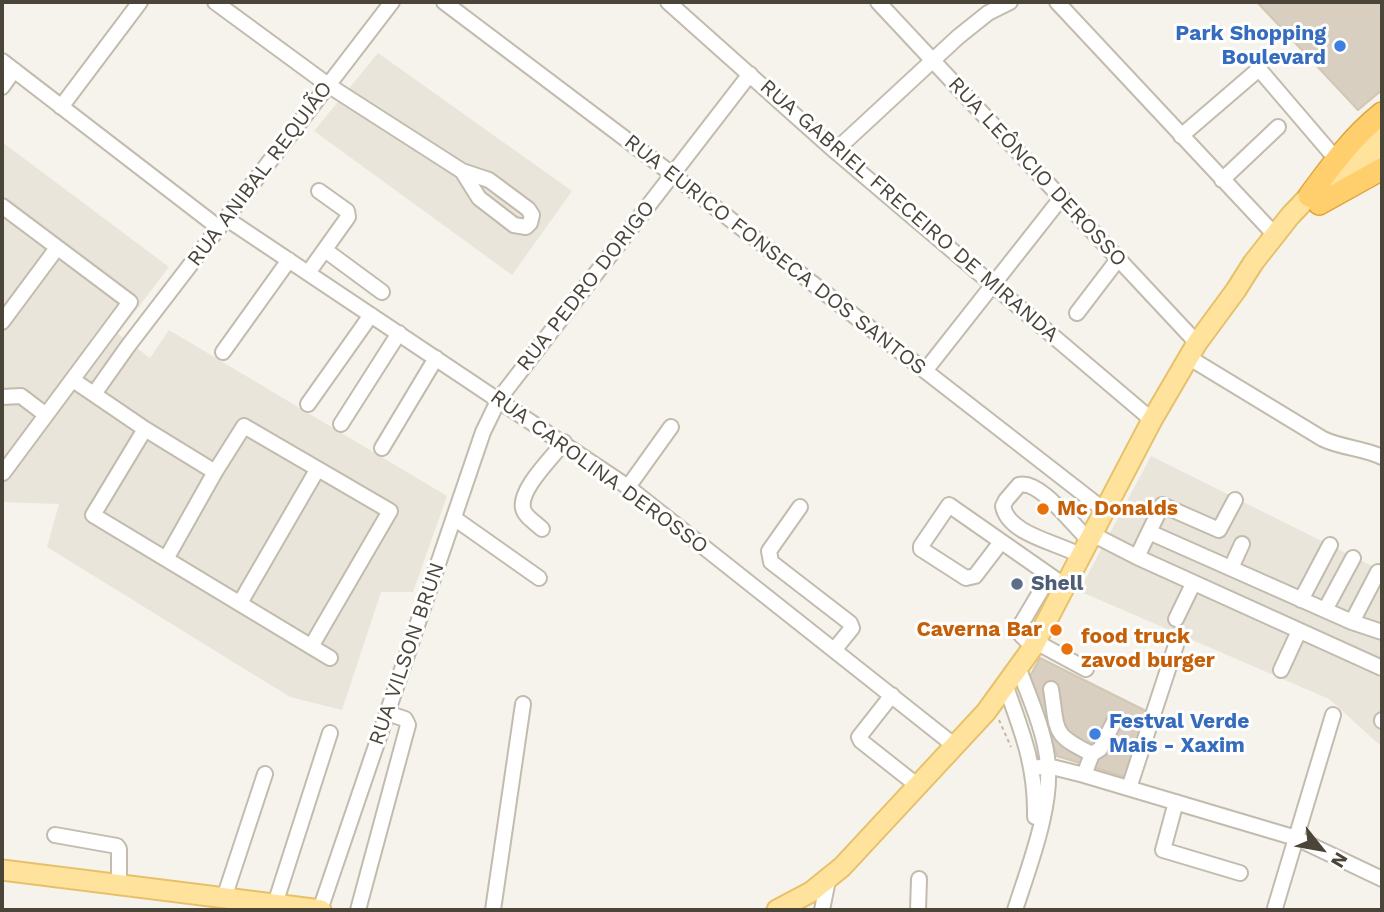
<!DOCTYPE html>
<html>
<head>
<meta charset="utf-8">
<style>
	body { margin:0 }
	#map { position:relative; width:1384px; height:912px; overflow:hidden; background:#f6f3ec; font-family:"Work Sans",sans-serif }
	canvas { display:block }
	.frame { position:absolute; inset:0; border:4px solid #4b4439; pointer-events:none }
	.north { position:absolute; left:1286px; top:814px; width:70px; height:70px; -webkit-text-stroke:5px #fff; paint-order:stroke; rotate:121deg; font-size:19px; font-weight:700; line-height:28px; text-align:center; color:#4b4439 }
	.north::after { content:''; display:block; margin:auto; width:24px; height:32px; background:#4b4439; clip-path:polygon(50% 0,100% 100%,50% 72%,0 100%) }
</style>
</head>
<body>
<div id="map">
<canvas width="1384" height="912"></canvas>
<div class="frame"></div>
<div class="north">N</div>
</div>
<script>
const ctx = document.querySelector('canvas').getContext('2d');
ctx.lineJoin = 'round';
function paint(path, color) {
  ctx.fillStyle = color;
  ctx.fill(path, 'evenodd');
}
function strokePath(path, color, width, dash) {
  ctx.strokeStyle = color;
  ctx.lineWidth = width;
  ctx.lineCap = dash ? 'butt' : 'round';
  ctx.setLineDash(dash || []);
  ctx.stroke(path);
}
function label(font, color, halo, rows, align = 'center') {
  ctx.font = font + ' "Work Sans",sans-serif';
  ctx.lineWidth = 6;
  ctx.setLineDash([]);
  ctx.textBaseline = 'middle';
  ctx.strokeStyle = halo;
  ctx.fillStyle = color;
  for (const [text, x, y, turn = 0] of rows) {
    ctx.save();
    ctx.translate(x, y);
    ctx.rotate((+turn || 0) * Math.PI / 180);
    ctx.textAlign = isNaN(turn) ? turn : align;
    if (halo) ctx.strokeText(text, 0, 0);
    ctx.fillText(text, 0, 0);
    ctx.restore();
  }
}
const residential = new Path2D(`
	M 378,53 L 572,191 L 512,275 L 314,131 Z
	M 2,142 L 169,267 L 118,334 L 150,358 L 169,330 L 447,496 L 413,592 L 381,592 L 342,710 L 290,697 L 47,547 L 59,504 L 2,502 Z
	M 1151,456 L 1382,571 L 1382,747 L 1329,699 L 1079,591 Z`);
const building = new Path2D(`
	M 1257,2 L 1382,2 L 1382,90 L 1358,110 Z
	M 1040,658 L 1148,712 L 1125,777 L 1057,756 L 1030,676 Z`);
const path = new Path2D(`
	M 999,720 L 1011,747`);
const minor = new Path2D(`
	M 215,2 L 328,85 L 462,171 L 489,180 L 528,209 L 532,215 L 530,223 L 526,227 L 514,225 L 479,198 L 462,171
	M 444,2 L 672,174 L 1104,510
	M 668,2 L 835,151 L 1152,420
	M 878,2 L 1197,343
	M 1057,2 L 1275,235
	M 2,61 L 219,228
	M 2,87 L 14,70
	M 61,107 L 140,2
	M 1181,136 L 1259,69 L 1336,159
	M 835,151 L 958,37 L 988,13 L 1010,2
	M 1222,180 L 1278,127
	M 2,206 L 130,302 L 3,473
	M 227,219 L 628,487 L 955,746
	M 325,250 L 382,292
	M 308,273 L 348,217 L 347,211 L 319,191
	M 1077,313 L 1119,258
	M 2,322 L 57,248
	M 223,352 L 289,260
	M 1188,357 L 1323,439 C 1342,448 1363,448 1382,457
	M 925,371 L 1062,197
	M 73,380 L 145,429 L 215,472
	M 94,394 L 128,346 L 392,2
	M 2,397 L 21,396 L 46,415
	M 308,404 L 371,315
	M 341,424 L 399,333
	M 145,429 L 93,515 L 330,658
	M 382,448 L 436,358
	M 628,487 L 671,427
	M 800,507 L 769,551 L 771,562 L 850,623 L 852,628 L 835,649
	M 454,518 L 539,578
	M 542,529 C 536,523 524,516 523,508 C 519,489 553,457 564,442
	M 1149,532 L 1162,505 L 1219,530 L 1235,500
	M 1092,534 L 1137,557 L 1149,532 L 1352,622 L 1382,632
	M 1001,542 L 975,576 L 966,578 L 921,549 L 921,546 L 949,505 L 1065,586
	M 1081,556 C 1060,543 1008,535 1003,506 L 1006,500 L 1019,485 C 1040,479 1074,527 1089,540
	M 1137,557 L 1382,668
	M 166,559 L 215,472 L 244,426 L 390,511 L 312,645
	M 1231,568 L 1242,544
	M 1301,600 L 1330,545
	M 240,603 L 317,470
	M 1325,610 L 1353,558
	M 1176,619 L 1193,584
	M 1352,622 L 1378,572
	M 1036,642 L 1086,669
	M 1033,647 L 1021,635 L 1020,626 L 1049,577
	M 1281,670 L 1299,631
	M 1006,687 C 1023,734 1036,767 1035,817
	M 1051,689 C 1058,732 1051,734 1092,754 L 1084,775
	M 892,695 L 859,737 L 861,741 L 918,786
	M 1382,720 L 1382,721
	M 1092,754 L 1100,749 L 1115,720
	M 1033,768 L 1048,766 L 1084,775 L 1296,838 L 1382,879
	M 1129,788 L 1176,645
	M 1176,802 L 1163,850 L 1240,873
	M 55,835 L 117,846 L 119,849 L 119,885
	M 224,898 L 265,774
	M 275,904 L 330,733
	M 1275,908 L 1333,715
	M 320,910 L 483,432 L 499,399 L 750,74
	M 358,910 L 408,725 L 405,719 L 387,713
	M 493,910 L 523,704
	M 822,910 L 828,880
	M 918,910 L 919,879
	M 1015,910 C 1029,866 1054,804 1047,757 C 1043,727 1029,697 1019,669`);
const major = new Path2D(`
	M 1341,185 L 1382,150
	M 2,870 L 321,910
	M 777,910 L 811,892 L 842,867 L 986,712 L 1033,647 L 1152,420 L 1197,343 L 1236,290 L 1253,263 L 1290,216 L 1309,196 L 1382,132`);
const highway = new Path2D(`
	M 1309,196 C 1331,166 1353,136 1382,113
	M 1319,204 L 1382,169`);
const markers = [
	[1340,46,7,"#3f7fe0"],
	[1043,509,7,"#e8710a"],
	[1017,584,7,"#5c6f8a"],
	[1056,630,7,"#e8710a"],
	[1067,649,7,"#e8710a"],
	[1095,734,7,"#3f7fe0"]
];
const shopNames = [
	["Park Shopping",1326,34],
	["Boulevard",1326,58],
	["Festval Verde",1109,722,"left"],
	["Mais - Xaxim",1109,746,"left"]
];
const streetNames = [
	["RUA LEÔNCIO DEROSSO",1037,172,47],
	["RUA ANIBAL REQUIÃO",260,174,-53],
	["RUA GABRIEL FRECEIRO DE MIRANDA",909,211,41],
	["RUA EURICO FONSECA DOS SANTOS",775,255,38],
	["RUA PEDRO DORIGO",586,286,-52],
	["RUA CAROLINA DEROSSO",599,472,36],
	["RUA VILSON BRUN",407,654,-71]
];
const foodNames = [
	["Mc Donalds",1057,509],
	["Caverna Bar",1042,630,"right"],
	["food truck",1081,637],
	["zavod burger",1081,661]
];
const serviceNames = [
	["Shell",1031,584]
];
paint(residential, '#eae5da');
paint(building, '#d8cfc1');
strokePath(building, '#d3c7b4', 2);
strokePath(minor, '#c2bbae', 18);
strokePath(major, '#e6c16a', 23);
strokePath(highway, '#e0a43c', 24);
strokePath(path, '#c4b79f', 2, [3.5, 3.5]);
strokePath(minor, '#fff', 14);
strokePath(major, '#ffe39c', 19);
strokePath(highway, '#ffcf6e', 21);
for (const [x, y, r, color] of markers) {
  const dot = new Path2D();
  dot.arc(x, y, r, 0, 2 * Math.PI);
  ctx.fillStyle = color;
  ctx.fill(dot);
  strokePath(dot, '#fff', 2.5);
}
label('bold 21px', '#366cbe', '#fff', shopNames, 'right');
label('21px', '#4b4439', '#fff', streetNames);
label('bold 21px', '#c56008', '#fff', foodNames, 'left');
label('bold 21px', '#4e5e75', '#fff', serviceNames, 'left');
</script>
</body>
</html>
